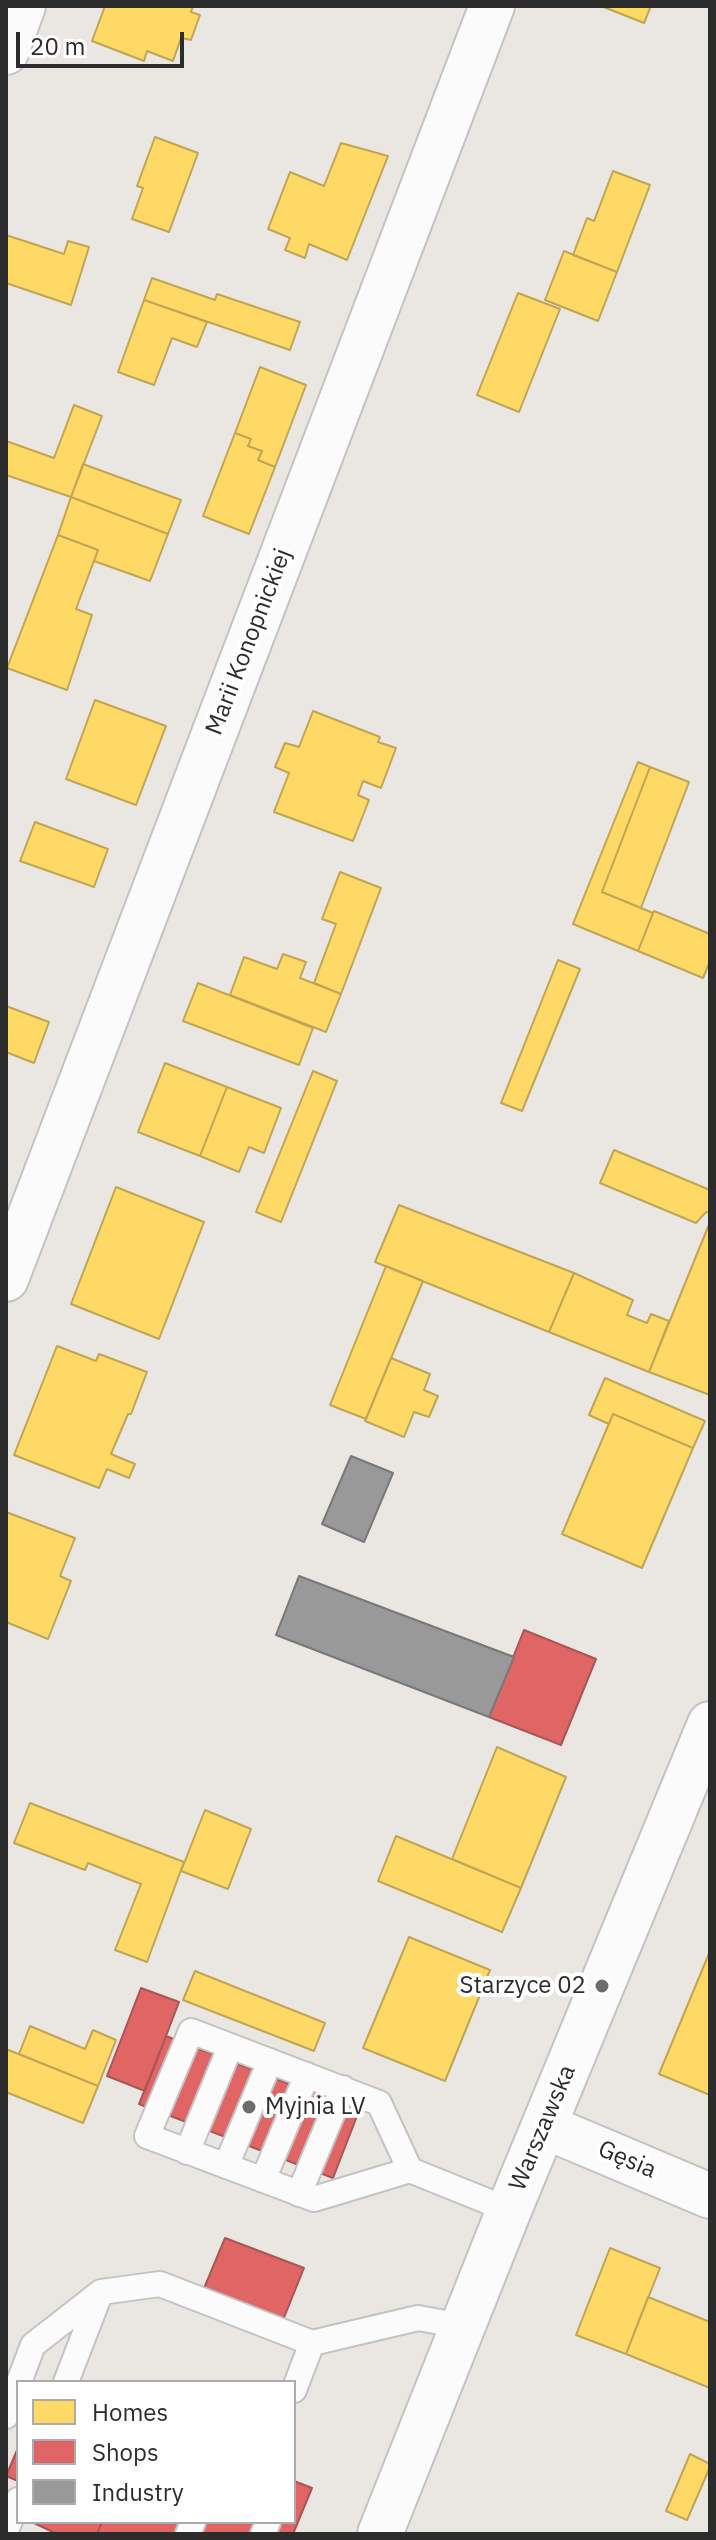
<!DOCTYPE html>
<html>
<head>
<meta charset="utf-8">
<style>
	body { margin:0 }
	#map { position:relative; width:716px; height:2540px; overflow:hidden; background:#eae7e3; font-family:"IBM Plex Sans",sans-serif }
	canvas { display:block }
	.frame { position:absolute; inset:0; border:8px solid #2c2c2c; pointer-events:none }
	.legend { position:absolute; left:16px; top:2380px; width:280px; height:144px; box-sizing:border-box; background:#fff; border:2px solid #ababab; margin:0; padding:10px 14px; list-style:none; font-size:24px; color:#2c2c2c }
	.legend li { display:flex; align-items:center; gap:16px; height:40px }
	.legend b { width:40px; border:2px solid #ababab }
	.scale { position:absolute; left:16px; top:32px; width:168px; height:36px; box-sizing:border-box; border:4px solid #2c2c2c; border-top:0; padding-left:10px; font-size:24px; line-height:28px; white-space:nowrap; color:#2c2c2c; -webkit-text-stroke:6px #fff; paint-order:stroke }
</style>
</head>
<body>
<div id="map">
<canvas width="716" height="2540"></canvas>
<div class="frame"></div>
<ul class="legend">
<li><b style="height:22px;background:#ffd966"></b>Homes</li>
<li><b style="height:22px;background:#e06666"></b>Shops</li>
<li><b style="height:22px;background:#999"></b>Industry</li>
</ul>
<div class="scale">20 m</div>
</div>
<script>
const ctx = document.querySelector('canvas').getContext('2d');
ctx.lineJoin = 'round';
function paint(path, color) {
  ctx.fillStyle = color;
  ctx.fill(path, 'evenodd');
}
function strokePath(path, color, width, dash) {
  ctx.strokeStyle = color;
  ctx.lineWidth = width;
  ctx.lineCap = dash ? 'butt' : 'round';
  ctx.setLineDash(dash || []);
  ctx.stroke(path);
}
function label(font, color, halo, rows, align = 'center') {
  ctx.font = font + ' "IBM Plex Sans",sans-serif';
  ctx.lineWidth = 8;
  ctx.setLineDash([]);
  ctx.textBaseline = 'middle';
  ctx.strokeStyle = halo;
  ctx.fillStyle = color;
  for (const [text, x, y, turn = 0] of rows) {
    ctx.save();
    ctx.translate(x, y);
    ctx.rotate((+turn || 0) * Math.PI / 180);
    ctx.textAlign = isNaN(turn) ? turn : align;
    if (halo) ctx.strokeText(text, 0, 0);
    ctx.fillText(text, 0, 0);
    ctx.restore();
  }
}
const homes = new Path2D(`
	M 105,6 L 193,6 L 191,12 L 200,15 L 191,40 L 181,38 L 173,61 L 147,51 L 144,61 L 92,41 Z
	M 601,6 L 651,6 L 644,23 Z
	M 155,137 L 198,153 L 169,232 L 132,219 L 143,188 L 137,186 Z
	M 341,143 L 388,156 L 347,260 L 309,244 L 305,258 L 285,250 L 290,238 L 268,229 L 290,172 L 324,186 Z
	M 613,171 L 650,185 L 617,272 L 573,255 L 587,218 L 594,221 Z
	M 6,235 L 64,254 L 68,241 L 89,247 L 71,305 L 6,283 Z
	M 564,251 L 617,272 L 598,321 L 545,300 Z
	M 152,278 L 215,300 L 217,294 L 300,322 L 290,350 L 144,300 Z
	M 518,293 L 560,309 L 519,412 L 477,395 Z
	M 144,300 L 207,322 L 197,347 L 172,338 L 154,385 L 118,372 Z
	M 260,367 L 306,385 L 275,467 L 258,460 L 262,451 L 248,446 L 251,439 L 235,433 Z
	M 74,405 L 102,416 L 71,497 L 6,475 L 6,441 L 54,458 Z
	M 235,433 L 251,439 L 248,446 L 262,451 L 258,460 L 275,467 L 249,534 L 203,516 Z
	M 83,464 L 181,500 L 168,534 L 71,497 Z
	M 71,497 L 168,534 L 150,581 L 94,561 L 98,550 L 58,535 Z
	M 58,535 L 98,550 L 76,609 L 92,615 L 67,690 L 7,668 Z
	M 95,700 L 166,726 L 136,805 L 66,779 Z
	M 313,711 L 380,737 L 378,742 L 396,748 L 381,788 L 363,781 L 358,795 L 369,800 L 353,841 L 274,812 L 289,773 L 275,767 L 285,743 L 299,747 Z
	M 638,762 L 650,767 L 602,892 L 653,913 L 638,951 L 573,924 Z
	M 650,767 L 689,782 L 641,908 L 602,892 Z
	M 35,822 L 108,849 L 94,887 L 20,861 Z
	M 340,872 L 381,888 L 341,994 L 314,983 L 336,924 L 322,919 Z
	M 654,911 L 710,934 L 710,961 L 703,978 L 638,951 Z
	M 283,954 L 306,962 L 300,978 L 341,994 L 326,1032 L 230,995 L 244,957 L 277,969 Z
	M 558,960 L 580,969 L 522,1111 L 501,1103 Z
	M 198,983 L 313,1028 L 299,1065 L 183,1021 Z
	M 6,1006 L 49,1022 L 34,1063 L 6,1052 Z
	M 165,1063 L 227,1087 L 200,1156 L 138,1132 Z
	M 313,1071 L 337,1081 L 281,1222 L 256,1212 Z
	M 227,1087 L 281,1108 L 264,1153 L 249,1147 L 239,1172 L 200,1156 Z
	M 614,1150 L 710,1190 L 710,1213 L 706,1212 L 696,1223 L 600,1183 Z
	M 116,1187 L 204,1222 L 159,1339 L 71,1304 Z
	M 399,1205 L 574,1273 L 549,1332 L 375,1262 Z
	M 710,1222 L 710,1395 L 649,1372 Z
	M 386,1266 L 423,1281 L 366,1419 L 330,1405 Z
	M 574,1273 L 633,1300 L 627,1315 L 647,1323 L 651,1314 L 669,1321 L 649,1372 L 549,1332 Z
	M 57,1346 L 96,1361 L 99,1354 L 147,1372 L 131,1414 L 128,1414 L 111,1454 L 135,1464 L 129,1478 L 107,1469 L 99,1488 L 14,1455 Z
	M 391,1358 L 430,1374 L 424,1390 L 438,1396 L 429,1417 L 414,1412 L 404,1437 L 365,1421 Z
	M 605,1378 L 705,1421 L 693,1448 L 613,1414 L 609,1424 L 589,1415 Z
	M 613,1414 L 693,1448 L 642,1568 L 562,1534 Z
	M 6,1512 L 75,1538 L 60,1576 L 71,1581 L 48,1639 L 6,1622 Z
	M 497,1747 L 566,1777 L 521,1888 L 452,1859 Z
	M 30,1803 L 184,1862 L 147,1962 L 115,1950 L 141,1884 L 88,1863 L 85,1870 L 14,1843 Z
	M 205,1810 L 251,1829 L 228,1889 L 181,1871 Z
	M 396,1836 L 521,1888 L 502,1932 L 378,1881 Z
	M 409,1937 L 490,1970 L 445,2081 L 363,2048 Z
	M 710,1951 L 710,2095 L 659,2074 Z
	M 195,1971 L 325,2023 L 314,2051 L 183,2000 Z
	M 30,2026 L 85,2049 L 93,2030 L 116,2040 L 98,2086 L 19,2054 Z
	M 6,2049 L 98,2086 L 83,2123 L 6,2092 Z
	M 610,2248 L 660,2268 L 626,2354 L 576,2335 Z
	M 648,2297 L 710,2322 L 710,2388 L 626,2354 Z
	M 690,2454 L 710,2464 L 710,2467 L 687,2520 L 666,2511 Z`);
const shops = new Path2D(`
	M 524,1630 L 596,1659 L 561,1745 L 489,1717 Z
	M 141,1988 L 179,2002 L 145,2091 L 107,2076 Z
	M 166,2036 L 359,2111 L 333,2178 L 139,2104 Z
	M 225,2238 L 304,2268 L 279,2330 L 200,2298 Z
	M 18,2448 L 18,2481 L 6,2476 Z
	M 294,2481 L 312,2488 L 293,2534 L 97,2534 L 102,2522 L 294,2522 Z
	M 32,2522 L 102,2522 L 97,2534 L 57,2534 Z`);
const industry = new Path2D(`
	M 351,1456 L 393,1473 L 364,1542 L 322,1524 Z
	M 299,1576 L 514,1657 L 489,1717 L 276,1635 Z`);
const service = new Path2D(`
	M 187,2152 L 230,2047
	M 226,2166 L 270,2061
	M 410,2170 L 379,2103 L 191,2031 L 147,2136 L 314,2199 L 410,2170 L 509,2210
	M 263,2180 L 307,2075
	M 299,2194 L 343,2088
	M 19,2382 L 33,2345 L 101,2292 L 160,2284 L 312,2343
	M 66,2382 L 100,2294
	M 294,2390 L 312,2343 L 418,2318 L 462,2326
	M 6,2416 L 18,2384
	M 6,2531 L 18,2500
	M 188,2534 L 193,2522
	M 263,2534 L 268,2522`);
const minor = new Path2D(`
	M 6,52 L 23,6
	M 6,1279 L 492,6
	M 544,2126 L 710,2196`);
const secondary = new Path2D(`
	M 380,2534 L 509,2210 L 710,1724`);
const markers = [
	[602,1986,8,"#6e6d6c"],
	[249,2107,8,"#6e6d6c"]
];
const streetNames = [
	["Marii Konopnickiej",249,642,-69],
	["Warszawska",543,2128,-67],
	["Gęsia",627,2160,23]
];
const poiNames = [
	["Starzyce 02",586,1986],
	["Myjnia LV",265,2107,"left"]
];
paint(homes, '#ffd966');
strokePath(homes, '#c0a555', 2);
paint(shops, '#e06666');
strokePath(shops, '#a55', 2);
paint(industry, '#999');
strokePath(industry, '#787878', 2);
strokePath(service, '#c4c3c3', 28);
strokePath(minor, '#c4c3c3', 48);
strokePath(secondary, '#c4c3c3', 48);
strokePath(service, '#fcfbfb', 24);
strokePath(minor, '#fcfbfb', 44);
strokePath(secondary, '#fcfbfb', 44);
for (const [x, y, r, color] of markers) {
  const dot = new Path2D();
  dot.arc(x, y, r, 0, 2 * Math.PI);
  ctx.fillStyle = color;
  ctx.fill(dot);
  strokePath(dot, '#fff', 3);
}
label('24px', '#2c2c2c', '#fff', streetNames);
label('24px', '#2c2c2c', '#fff', poiNames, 'right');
</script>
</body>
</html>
